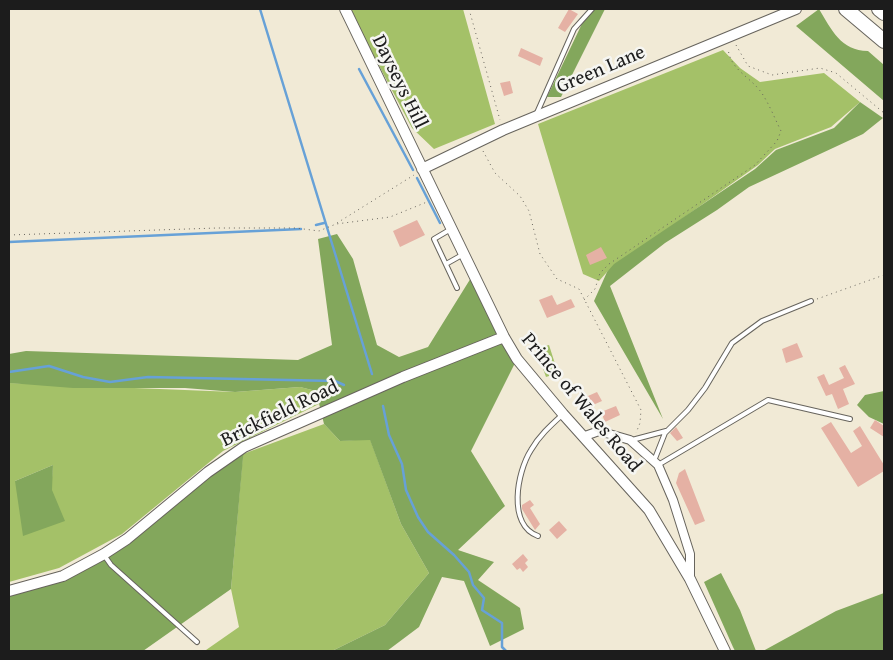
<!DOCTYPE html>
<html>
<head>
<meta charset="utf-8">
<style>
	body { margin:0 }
	#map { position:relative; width:893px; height:660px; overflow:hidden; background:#f1ead6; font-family:"Gentium Book Plus",serif }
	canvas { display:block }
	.frame { position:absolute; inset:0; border:10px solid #1c1c1c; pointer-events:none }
</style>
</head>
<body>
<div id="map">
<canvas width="893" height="660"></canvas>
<div class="frame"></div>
</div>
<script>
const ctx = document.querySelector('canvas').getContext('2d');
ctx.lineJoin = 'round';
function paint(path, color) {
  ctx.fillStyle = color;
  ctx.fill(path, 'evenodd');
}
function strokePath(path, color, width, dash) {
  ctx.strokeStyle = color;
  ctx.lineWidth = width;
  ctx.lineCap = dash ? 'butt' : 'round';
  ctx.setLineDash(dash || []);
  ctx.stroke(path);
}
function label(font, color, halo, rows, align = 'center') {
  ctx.font = font + ' "Gentium Book Plus",serif';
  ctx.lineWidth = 5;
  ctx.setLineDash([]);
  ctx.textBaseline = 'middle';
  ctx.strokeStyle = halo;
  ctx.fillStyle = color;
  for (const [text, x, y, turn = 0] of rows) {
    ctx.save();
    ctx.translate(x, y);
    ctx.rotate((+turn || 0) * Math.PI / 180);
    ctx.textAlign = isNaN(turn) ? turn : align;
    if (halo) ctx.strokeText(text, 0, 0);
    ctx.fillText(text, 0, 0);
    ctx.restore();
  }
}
const green = new Path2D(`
	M 349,9 L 463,9 L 495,124 L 434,149 L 412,128 Z
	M 723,50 L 740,68 L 760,82 L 824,73 L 860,102 L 831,127 L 775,149 L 758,165 L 607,272 L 599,281 L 583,274 L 538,124 Z
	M 549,345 L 558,373 L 546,377 L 536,349 Z
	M 9,383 L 235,392 L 300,387 L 316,391 L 319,404 L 223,451 L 122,534 L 59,568 L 9,582 ZM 53,465 L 51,490 L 15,481 Z
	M 324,424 L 340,441 L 370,439 L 401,524 L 429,573 L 385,625 L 332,651 L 207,651 L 206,650 L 239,627 L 231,589 L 243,454 Z`);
const forest = new Path2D(`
	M 589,9 L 605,9 L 561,97 L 547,97 Z
	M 819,9 C 831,29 841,51 868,51 L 884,65 L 884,101 L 796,26 Z
	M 860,102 L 883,118 L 863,134 L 749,187 L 717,210 L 665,243 L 610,286 L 663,419 L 594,301 L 607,272 L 614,264 L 755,169 L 776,150 L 834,128 Z
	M 337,234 L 353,259 L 377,345 L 399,357 L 428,347 L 474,273 L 517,359 L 471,451 L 505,506 L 458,550 L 494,562 L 478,580 L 520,608 L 524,629 L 490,646 L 464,581 L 442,577 L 419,627 L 387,651 L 332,651 L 385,625 L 429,573 L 401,524 L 370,440 L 340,441 L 324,424 L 316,391 L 300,387 L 235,392 L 185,388 L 73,388 L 9,383 L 9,354 L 26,351 L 298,360 L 332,345 L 318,239 Z
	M 884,391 L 884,424 L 869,417 L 857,405 L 865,395 Z
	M 244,447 L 231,589 L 143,651 L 9,651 L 9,591 L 63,576 L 104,554 Z
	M 53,465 L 52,490 L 65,521 L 23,536 L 15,481 Z
	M 721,573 L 740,610 L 756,651 L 735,651 L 733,647 L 704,582 Z
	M 884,593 L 884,651 L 763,651 L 836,611 Z`);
const stream = new Path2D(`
	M 260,9 L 372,374
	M 359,69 L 413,170
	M 417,178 L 440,223
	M 316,225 L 324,223
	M 9,242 L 301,229
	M 9,372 L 49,366 L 83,377 L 110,382 L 148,377 L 335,381 L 344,385
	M 383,406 L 389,435 L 402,464 L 406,490 L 418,517 L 428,532 L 454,555 L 469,572 L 473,585 L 484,598 L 482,610 L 502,623 L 502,647 L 506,651`);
const building = new Path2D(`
	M 569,9 L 578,14 L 565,32 L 558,28 Z
	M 521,48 L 543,58 L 540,66 L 518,56 Z
	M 510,81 L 513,93 L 504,96 L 500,83 Z
	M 417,220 L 425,235 L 400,247 L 393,231 Z
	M 601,247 L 607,258 L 590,265 L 586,255 Z
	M 552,295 L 557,305 L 571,299 L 575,307 L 547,318 L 539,300 Z
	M 797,343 L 803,357 L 786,363 L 782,349 Z
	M 845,365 L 855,384 L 843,389 L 849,404 L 838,409 L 832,394 L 826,396 L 817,377 L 824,374 L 829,385 L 844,378 L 839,368 Z
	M 597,392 L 602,401 L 584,409 L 579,400 Z
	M 616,406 L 620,415 L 605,422 L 601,412 Z
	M 875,420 L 884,426 L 884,437 L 870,428 Z
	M 831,422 L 851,453 L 862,446 L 853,431 L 860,426 L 884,465 L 884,471 L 858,487 L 821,428 Z
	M 676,427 L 683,438 L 677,441 L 670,433 Z
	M 685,469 L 705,521 L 695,525 L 676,483 L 679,473 Z
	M 530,500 L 534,505 L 530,508 L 540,524 L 535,530 L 522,509 L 522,505 Z
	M 559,521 L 567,530 L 557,539 L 549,530 Z
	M 523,554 L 528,560 L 525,563 L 528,567 L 523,572 L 520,568 L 517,570 L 512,564 Z`);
const path = new Path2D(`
	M 469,9 L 500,120
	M 736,45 L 748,66 L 772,75 L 820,68 L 836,73 L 884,113
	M 483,151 L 495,173 L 520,196 L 529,211 L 540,254 L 557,279 L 579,289 L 641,410 L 640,423 L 636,433
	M 337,223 L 414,175
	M 9,235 L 217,228 L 296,228 L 319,231 L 336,224 L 390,217 L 427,202
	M 817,299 L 884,275
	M 584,300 L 595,289 L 600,273 L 609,264 L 755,165 L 777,141 L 781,131 C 775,119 770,106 763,95 C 752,77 730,71 728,48`);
const service = new Path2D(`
	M 536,115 L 574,29 L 592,9
	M 451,229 L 434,239 L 457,288
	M 446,264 L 462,255
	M 632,440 L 666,431
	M 654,461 L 665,433 L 688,410 L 705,388 L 732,343 L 762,321 L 811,301
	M 658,465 L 768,400 L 850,419
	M 538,536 C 507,525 517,472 531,450 C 539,436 550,426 562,415
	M 104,555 L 111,565 L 197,642`);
const minor = new Path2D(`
	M 585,436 L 599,431 L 630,440 L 658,465 L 673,500 L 690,554 L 690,578`);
const tertiary = new Path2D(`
	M 345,9 L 504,337 L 517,359 L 563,414 L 649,510 L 690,579 L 725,651
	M 422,169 L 503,130 L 796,9
	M 9,591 L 63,576 L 104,554 L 127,539 L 208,472 L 244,447 L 403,377 L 504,337`);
const motorway = new Path2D(`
	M 846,9 L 884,41
	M 879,9 L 884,13`);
const streetNames = [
	["Green Lane",601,70,-23],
	["Dayseys Hill",399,82,64],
	["Prince of Wales Road",581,403,50],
	["Brickfield Road",280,414,-26]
];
paint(green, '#a4c168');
paint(forest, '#83a75c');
strokePath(stream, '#67a1d7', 2.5);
paint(building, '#e5b1a4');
strokePath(service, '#67645d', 6);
strokePath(minor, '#67645d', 10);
strokePath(tertiary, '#67645d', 12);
strokePath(motorway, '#67645d', 16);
strokePath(path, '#67645d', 1, [1, 4]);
strokePath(service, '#fff', 4);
strokePath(minor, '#fff', 8);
strokePath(tertiary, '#fff', 10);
strokePath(motorway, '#fff', 14);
label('20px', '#1c1c1c', '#f6f6f2', streetNames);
</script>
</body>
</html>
